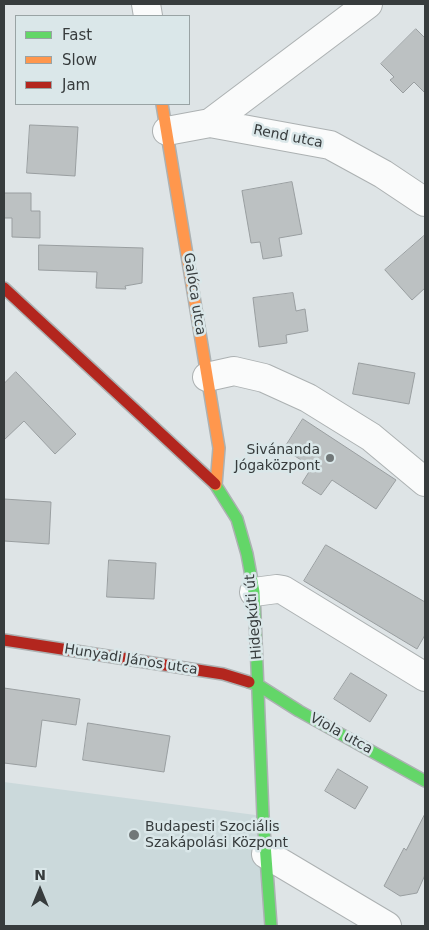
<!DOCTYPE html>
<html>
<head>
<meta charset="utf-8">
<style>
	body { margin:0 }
	#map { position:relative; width:429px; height:930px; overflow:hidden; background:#dee4e6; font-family:"DejaVu Sans",sans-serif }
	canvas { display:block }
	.frame { position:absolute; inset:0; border:5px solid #373c3d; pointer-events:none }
	.legend { position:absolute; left:15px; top:15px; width:175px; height:90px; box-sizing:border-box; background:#dae7e9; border:1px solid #99a3a4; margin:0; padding:6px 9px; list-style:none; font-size:15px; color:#373c3d }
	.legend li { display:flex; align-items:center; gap:10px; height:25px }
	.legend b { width:25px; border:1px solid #99a3a4 }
	.north { position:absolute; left:15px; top:865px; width:50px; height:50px; -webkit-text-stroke:4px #dae7e9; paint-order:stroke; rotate:0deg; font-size:14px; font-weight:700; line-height:20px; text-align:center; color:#373c3d }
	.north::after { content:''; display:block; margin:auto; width:18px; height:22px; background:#373c3d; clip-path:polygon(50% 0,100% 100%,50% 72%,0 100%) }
</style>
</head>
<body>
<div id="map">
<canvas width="429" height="930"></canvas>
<div class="frame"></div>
<ul class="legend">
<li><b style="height:6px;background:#63d668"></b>Fast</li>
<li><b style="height:6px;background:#ff974d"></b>Slow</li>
<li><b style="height:6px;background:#b3261e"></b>Jam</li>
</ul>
<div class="north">N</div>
</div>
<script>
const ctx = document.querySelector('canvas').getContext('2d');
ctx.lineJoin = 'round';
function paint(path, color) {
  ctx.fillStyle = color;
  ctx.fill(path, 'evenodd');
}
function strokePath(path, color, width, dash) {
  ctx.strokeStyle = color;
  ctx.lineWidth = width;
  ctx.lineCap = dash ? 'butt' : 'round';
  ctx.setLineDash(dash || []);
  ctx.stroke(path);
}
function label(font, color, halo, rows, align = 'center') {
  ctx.font = font + ' "DejaVu Sans",sans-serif';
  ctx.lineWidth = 5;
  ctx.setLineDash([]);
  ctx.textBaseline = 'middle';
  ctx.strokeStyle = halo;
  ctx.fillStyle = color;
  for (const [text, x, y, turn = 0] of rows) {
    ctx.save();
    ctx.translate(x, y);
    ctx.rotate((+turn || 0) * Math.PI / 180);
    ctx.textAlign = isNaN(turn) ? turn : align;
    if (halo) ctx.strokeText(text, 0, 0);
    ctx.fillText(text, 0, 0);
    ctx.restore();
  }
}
const built = new Path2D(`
	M 4,782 L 263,816 L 271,926 L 4,926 Z`);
const building = new Path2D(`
	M 416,29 L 425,38 L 425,93 L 414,82 L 403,93 L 390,80 L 394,77 L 381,64 Z
	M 30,125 L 78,127 L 75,176 L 27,173 Z
	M 292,182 L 302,234 L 279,238 L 282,256 L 263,259 L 260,242 L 251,243 L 242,191 Z
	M 4,193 L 31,193 L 31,211 L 40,211 L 40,238 L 12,237 L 12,218 L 4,218 Z
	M 425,235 L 425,288 L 412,300 L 385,270 Z
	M 39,245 L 143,248 L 142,283 L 125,286 L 126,289 L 96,288 L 97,272 L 39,270 Z
	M 293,293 L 296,311 L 305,309 L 308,331 L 286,335 L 287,343 L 259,347 L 253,298 Z
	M 359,363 L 415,373 L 409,404 L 353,394 Z
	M 16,372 L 76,434 L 55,454 L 24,421 L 4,440 L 4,384 Z
	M 303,419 L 396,480 L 376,509 L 332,480 L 321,495 L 302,483 L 312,467 L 284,449 Z
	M 4,499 L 51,502 L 49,544 L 4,541 Z
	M 326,545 L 425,602 L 425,635 L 417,649 L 304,581 Z
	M 109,560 L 156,563 L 154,599 L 107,597 Z
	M 351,673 L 387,695 L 370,722 L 334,699 Z
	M 4,688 L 80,699 L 76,725 L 42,720 L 36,767 L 4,763 Z
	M 88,723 L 170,736 L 164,772 L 83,760 Z
	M 338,769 L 368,787 L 355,809 L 325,791 Z
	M 425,814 L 425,875 L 417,893 L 400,896 L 384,886 L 404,848 L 406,850 Z`);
const street = new Path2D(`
	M 146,4 L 148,16
	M 210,123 L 368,4
	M 167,131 L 210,123 L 330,145 L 383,174 L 425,202
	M 207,377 L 234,371 L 264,378 L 308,398 L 371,437 L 425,482
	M 254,592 L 277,589 L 283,590 L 425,677
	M 266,854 L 387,926`);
const fast = new Path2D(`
	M 215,484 L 237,519 L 247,554 L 254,592 L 263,816 L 271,926
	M 249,682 L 258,685 L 299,711 L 425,781`);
const slow = new Path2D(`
	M 162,104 L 219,448 L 216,485`);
const jam = new Path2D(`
	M 4,288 L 215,484
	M 4,640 L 223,674 L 249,682`);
const markers = [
	[330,458,5,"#717778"],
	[134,835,6,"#717778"]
];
const streetNames = [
	["Rend utca",288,137,11],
	["Galóca utca",194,294,81],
	["Hidegkúti út",254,617,-95],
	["Hunyadi János utca",131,660,9],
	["Viola utca",341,734,29]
];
const poiNames = [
	["Sivánanda",320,450],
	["Jógaközpont",320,466],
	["Budapesti Szociális",145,827,"left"],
	["Szakápolási Központ",145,843,"left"]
];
paint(built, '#cbd9db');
paint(building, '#bcc1c2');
strokePath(building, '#999ea0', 1);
strokePath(street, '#acb1b2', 30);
strokePath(fast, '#acb1b2', 14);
strokePath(slow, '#acb1b2', 14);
strokePath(jam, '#acb1b2', 14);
strokePath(street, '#fafbfb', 28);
strokePath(fast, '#63d668', 11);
strokePath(slow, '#ff974d', 11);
strokePath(jam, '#b3261e', 11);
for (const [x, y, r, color] of markers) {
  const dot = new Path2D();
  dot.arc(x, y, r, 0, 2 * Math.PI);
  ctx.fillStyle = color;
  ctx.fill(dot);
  strokePath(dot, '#dae7e9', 2);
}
label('14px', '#373c3d', '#dae7e9', streetNames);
label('14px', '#373c3d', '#dae7e9', poiNames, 'right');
</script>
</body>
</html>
